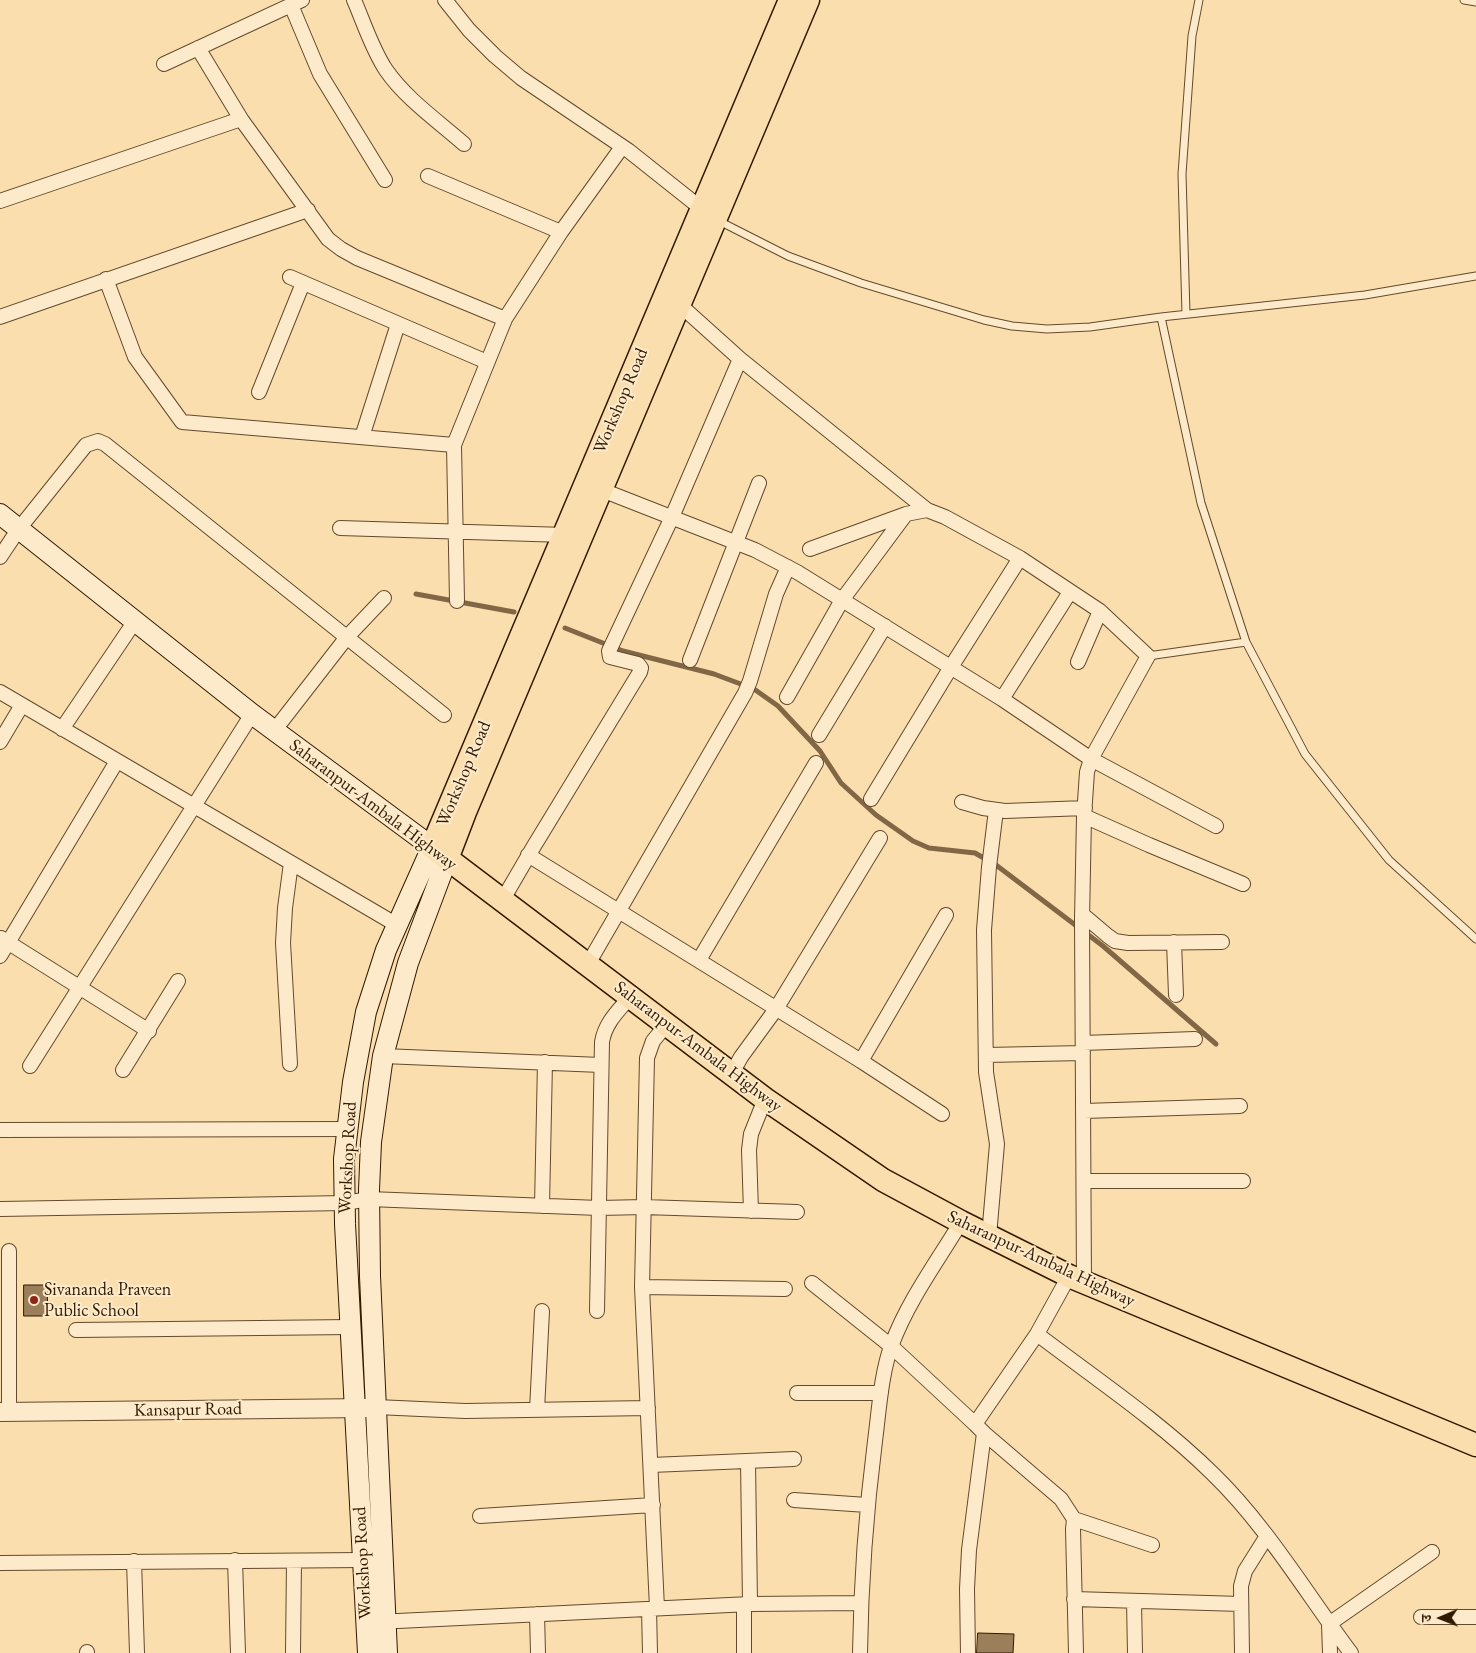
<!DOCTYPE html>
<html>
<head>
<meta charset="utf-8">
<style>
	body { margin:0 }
	#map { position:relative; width:1476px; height:1653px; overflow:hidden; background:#fadeae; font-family:"EB Garamond","Noto Serif Devanagari",serif }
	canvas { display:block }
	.north { position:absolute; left:1416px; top:1593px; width:50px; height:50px; -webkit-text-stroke:4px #fceaca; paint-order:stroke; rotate:269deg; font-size:14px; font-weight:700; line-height:20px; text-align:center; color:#311900 }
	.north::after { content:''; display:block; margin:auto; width:18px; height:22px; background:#311900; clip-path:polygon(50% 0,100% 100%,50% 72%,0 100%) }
</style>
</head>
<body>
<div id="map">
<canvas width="1476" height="1653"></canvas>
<div class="north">उ</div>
</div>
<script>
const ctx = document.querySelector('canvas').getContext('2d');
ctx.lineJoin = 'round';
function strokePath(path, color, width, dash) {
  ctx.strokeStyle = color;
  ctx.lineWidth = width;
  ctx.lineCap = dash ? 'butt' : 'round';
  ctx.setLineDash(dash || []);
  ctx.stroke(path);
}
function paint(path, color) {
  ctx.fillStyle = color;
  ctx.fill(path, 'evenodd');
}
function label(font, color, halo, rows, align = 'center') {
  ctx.font = font + ' "EB Garamond",serif';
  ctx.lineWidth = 4;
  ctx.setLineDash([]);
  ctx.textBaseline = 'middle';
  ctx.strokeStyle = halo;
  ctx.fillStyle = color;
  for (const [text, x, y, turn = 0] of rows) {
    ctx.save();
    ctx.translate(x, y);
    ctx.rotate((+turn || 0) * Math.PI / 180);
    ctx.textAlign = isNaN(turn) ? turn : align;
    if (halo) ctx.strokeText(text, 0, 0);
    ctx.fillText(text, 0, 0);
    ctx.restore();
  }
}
const stream = new Path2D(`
	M 416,594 L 514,612
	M 565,628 L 623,651 L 714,674 L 754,689 L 778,706 L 820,751 L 841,783 L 876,815 L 913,841 L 929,848 L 975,853 L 996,865 L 1103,946 L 1216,1044`);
const building = new Path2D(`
	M 24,1285 L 47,1285 L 48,1316 L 24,1316 Z
	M 978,1633 L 1014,1634 L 1013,1653 L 977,1653 Z`);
const service = new Path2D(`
	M 1464,0 L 1476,2
	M 717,220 L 788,256 L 861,283 L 984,320 L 1012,326 L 1047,329 L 1090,327 L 1161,317 L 1365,295 L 1476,276
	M 1186,314 L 1182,174 L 1192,36 L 1199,0
	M 1161,317 L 1201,503 L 1246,642 L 1305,754 L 1389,860 L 1476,939
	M 1148,656 L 1246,642`);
const minor = new Path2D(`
	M 354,0 C 364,23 372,49 386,70 C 406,99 438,121 464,144
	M 445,0 L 469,30 L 495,56 L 521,78 L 629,151 L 707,213
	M 291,5 L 320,74 L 385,180
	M 198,48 L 241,119
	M 164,64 L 302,0
	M 428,176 L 561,232
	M 0,201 L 241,119 L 328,239 L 341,249 L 357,258 L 505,319
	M 290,277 L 487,362
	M 106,279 L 135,357 L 182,422 L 454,445
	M 680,305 L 740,359 L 927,510 L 945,517 L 1020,558 L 1100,611 L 1148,656 L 1091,759 L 1087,772 L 1084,816 L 1082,920 L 1084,1283
	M 0,317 L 308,210
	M 259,392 L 303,283
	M 362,437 L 398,324
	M 602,490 L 755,550 L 797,572 L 1002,699 L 1091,759 L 1216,826
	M 340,528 L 565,535
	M 810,549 L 906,514
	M 0,557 L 18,530 L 86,445 L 98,441 L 105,444 L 444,715
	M 457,601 L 454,445 L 505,319 L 561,232 L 622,147
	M 690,660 L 759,483
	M 1078,662 L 1100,611
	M 0,692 L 397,925
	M 787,697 L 842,600 L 906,514 L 927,510
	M 1002,699 L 1070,592
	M 62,729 L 135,621
	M 274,731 L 347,637 L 384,598
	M 819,735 L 885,626
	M 0,742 L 22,705
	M 871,799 L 951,667 L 1020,558
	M 962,802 L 983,808 L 1005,811 L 1085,808
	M 1084,816 L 1149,845 L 1243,884
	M 528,855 L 861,1061 L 942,1114
	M 502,901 L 534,846 L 640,672 L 641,668 L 638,664 L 610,657 L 609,651 L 672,517 L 740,359
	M 1082,914 L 1108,936 L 1115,941 L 1128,943 L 1222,942
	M 1,938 L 149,1031
	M 1174,942 L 1176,995
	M 0,956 L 117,761
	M 699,960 L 816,763
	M 588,964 L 745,693 L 750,681 L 776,594 L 788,567
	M 1083,1043 L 1195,1039
	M 986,1055 L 1083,1053
	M 383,1056 L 601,1065
	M 861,1061 L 946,915
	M 290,1064 L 283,943 L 285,908 L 291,863
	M 30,1066 L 252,714
	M 123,1070 L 178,981
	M 732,1073 L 741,1057 L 776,1009 L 880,838
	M 1084,1111 L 1240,1106
	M 0,1130 L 348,1129
	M 1084,1181 L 1243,1181
	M 542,1206 L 545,1062
	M 0,1209 L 345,1203 L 369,1199 L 599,1208 L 644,1207 L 797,1212
	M 751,1211 L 749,1150 L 751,1134 L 765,1099
	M 989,1236 L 997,1144 L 986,1072 L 984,930 L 989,867 L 996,810
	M 9,1251 L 9,1412
	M 812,1283 L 891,1346 L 975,1424
	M 642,1287 L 785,1289
	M 597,1311 L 602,1042 C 605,1023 618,1011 630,997
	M 76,1330 L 351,1327
	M 1037,1334 C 1096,1379 1159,1421 1212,1473 C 1266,1525 1306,1593 1351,1653
	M 797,1393 L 881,1393
	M 376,1407 L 465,1411 L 648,1408
	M 537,1410 L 542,1311
	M 984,1433 L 1061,1499 L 1074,1519 L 1152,1545
	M 748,1461 L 750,1604
	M 651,1465 L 794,1459
	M 794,1500 L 867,1505
	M 480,1516 L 653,1505
	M 1074,1519 L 1073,1529 L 1076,1653
	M 235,1560 L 238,1653
	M 134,1561 L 137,1653
	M 0,1563 L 363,1560
	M 1074,1599 L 1241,1604
	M 1134,1601 L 1135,1653
	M 657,1608 L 642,1287 L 647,1058 L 653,1041 L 667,1024
	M 649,1609 L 650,1653
	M 537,1614 L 538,1653
	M 1421,1617 L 1476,1617
	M 377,1622 L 750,1604 L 861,1603
	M 87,1653 L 87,1652
	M 293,1653 L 294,1561
	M 744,1653 L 744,1604
	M 860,1653 C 861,1582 866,1512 875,1441 C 879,1411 881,1373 892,1344 C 908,1301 937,1262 961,1222
	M 968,1653 L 967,1589 L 969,1550 L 984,1433 L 975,1424 L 1037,1334 L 1069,1276
	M 1242,1653 L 1241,1586 L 1245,1571 L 1267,1536
	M 1330,1653 L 1329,1624 L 1432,1552`);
const tertiary = new Path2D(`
	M 0,1412 L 368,1408`);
const secondary = new Path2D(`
	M 0,514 L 252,714 L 432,847 L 386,950 L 366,1012 L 353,1082 L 344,1159 L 345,1224 L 368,1653
	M 387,1653 L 370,1276 L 369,1190 L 371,1142 L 383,1056 L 408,963 L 447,859`);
const primary = new Path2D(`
	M 790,0 L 432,847 L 765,1099 L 883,1180 L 961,1222 L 1069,1276 L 1476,1445
	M 447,859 L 465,812 L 808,0`);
const markers = [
	[34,1300,5,"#8f2418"]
];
const streetNames = [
	["Workshop Road",621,401,-67],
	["Workshop Road",464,774,-67],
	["Saharanpur-Ambala Highway",373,805,37],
	["Saharanpur-Ambala Highway",698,1047,37],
	["Workshop Road",348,1158,-87],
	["Saharanpur-Ambala Highway",1041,1259,25],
	["Kansapur Road",188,1410,-1],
	["Workshop Road",363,1563,-93]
];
const poiNames = [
	["Sivananda Praveen",44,1290],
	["Public School",44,1311]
];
strokePath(stream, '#816745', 5);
paint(building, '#9a7f5a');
strokePath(building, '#311900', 1);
strokePath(service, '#634a2c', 9);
strokePath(minor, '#634a2c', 16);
strokePath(tertiary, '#634a2c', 20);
strokePath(secondary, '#311900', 22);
strokePath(primary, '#311900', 25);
strokePath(service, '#fceaca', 7);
strokePath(minor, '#fceaca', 14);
strokePath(tertiary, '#fceaca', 18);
strokePath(secondary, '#fceaca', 20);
strokePath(primary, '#fadeae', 22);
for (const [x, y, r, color] of markers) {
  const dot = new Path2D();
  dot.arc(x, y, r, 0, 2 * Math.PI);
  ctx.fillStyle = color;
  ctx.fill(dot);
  strokePath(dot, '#fceaca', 2);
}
label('18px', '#311900', '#fceaca', streetNames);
label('18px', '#311900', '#fceaca', poiNames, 'left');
</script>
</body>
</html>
